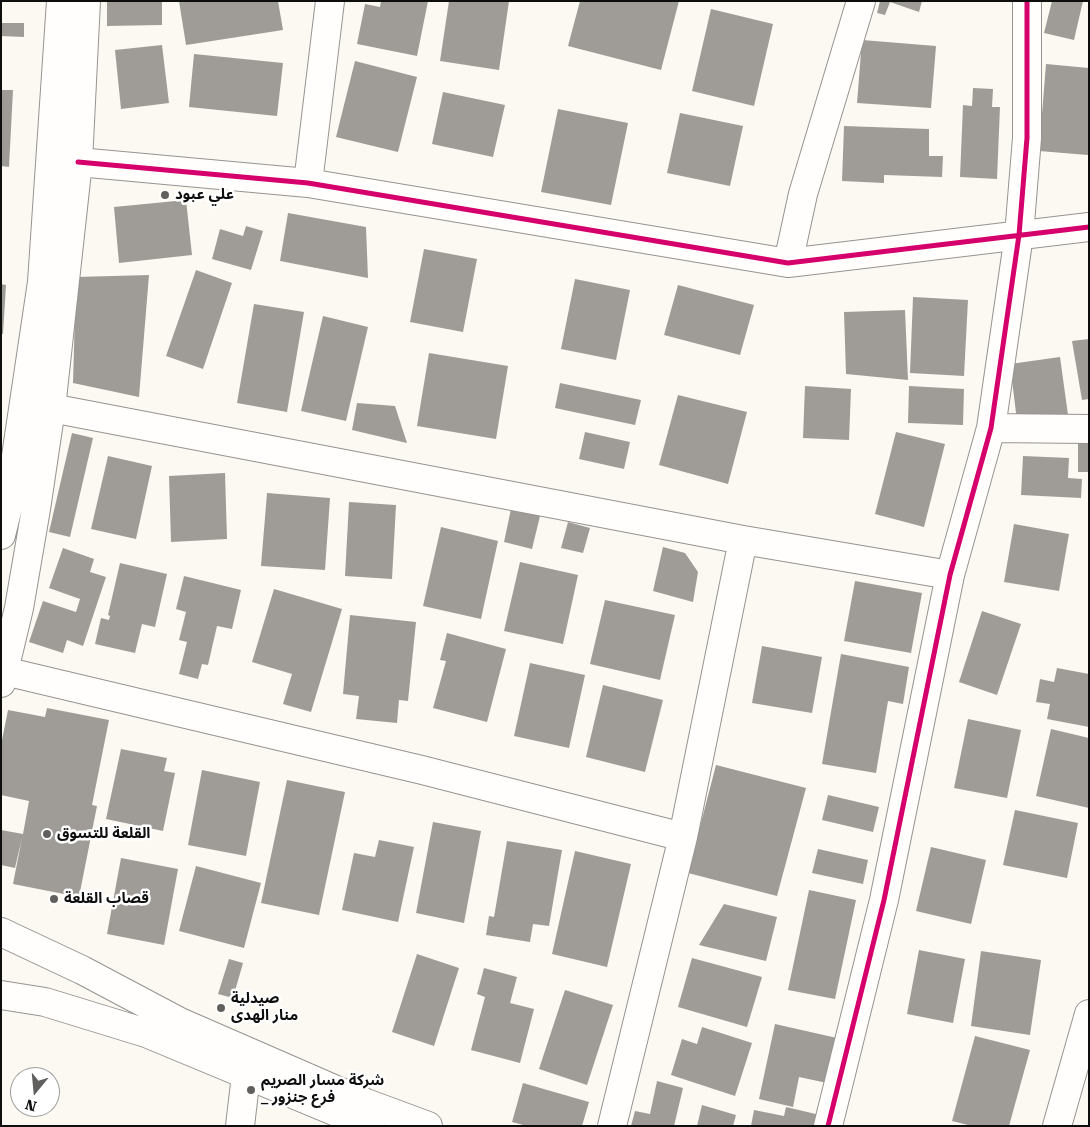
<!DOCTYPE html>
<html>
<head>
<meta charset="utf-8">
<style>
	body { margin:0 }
	#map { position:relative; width:1090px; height:1127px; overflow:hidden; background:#fcf9f2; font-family:"Roboto Serif",serif }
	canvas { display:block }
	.frame { position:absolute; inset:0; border:2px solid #0e0e0e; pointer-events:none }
	.north { position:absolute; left:10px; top:1067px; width:50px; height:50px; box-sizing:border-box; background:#fff; border:1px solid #9f9f9f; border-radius:50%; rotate:197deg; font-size:14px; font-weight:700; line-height:20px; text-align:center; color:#0e0e0e }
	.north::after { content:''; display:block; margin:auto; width:18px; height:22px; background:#61605e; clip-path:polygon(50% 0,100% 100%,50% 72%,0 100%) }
</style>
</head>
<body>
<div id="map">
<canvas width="1090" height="1127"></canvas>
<div class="frame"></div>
<div class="north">N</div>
</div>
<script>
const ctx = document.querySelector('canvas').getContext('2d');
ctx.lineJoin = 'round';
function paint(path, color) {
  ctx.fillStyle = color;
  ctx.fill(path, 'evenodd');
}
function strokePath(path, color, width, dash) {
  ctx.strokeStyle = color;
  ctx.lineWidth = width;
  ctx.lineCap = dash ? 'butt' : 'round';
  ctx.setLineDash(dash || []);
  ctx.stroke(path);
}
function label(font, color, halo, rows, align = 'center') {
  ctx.font = font + ' "Roboto Serif","Noto Sans Arabic",serif';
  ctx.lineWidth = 5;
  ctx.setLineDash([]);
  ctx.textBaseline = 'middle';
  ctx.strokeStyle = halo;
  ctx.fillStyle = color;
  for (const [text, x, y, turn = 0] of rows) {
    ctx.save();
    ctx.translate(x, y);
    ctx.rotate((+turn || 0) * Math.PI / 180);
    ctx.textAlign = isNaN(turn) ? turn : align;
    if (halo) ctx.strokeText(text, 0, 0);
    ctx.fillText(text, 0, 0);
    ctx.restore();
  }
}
const building = new Path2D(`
	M 107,1 L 162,1 L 162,25 L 107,26 Z
	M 179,1 L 278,1 L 283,30 L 186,45 Z
	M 381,1 L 428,1 L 417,56 L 357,44 L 365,4 L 380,7 Z
	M 449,1 L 509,1 L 499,70 L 440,61 Z
	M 580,1 L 679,1 L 661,70 L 568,46 Z
	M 880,1 L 922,1 L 919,12 L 890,2 L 885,15 L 877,13 Z
	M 1052,1 L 1083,1 L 1074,40 L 1044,33 Z
	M 711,9 L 773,24 L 754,106 L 692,91 Z
	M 1,23 L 24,23 L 24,37 L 1,36 Z
	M 862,40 L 936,46 L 931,108 L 857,103 Z
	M 162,45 L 169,103 L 121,109 L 115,50 Z
	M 194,54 L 283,63 L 277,116 L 189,107 Z
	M 355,61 L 417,77 L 398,152 L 336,137 Z
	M 1046,64 L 1089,68 L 1088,155 L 1039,151 Z
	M 973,88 L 993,89 L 992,107 L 1000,107 L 997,179 L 960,177 L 963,105 L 972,106 Z
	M 1,90 L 13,90 L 9,167 L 1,166 Z
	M 443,92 L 505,105 L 493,157 L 432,144 Z
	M 558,109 L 628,123 L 611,205 L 541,192 Z
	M 680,113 L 743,126 L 730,186 L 667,173 Z
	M 844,126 L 929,129 L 929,156 L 943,156 L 942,177 L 884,175 L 884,183 L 842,181 Z
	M 186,200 L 192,255 L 119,263 L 114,207 Z
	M 288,213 L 366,227 L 368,278 L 280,261 Z
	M 246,226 L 263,231 L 251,270 L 212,259 L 220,229 L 243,236 Z
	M 424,249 L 477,259 L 463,332 L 410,322 Z
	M 196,270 L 232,283 L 203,369 L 166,356 Z
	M 149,275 L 139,397 L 73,383 L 76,277 Z
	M 575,279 L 630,290 L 616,360 L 561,349 Z
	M 1,284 L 6,285 L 3,334 L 1,334 Z
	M 678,285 L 754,305 L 740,355 L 664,335 Z
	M 913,297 L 968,300 L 964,376 L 910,373 Z
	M 254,304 L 304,312 L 287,412 L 237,403 Z
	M 905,310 L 908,380 L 846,374 L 844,312 Z
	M 323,316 L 368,327 L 346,421 L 301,411 Z
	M 1089,339 L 1089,399 L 1082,400 L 1072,341 Z
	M 429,353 L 508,366 L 496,439 L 417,426 Z
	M 1060,357 L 1068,415 L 1017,421 L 1010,364 Z
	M 560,383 L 641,400 L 635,425 L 555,408 Z
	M 805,386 L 851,389 L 849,440 L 803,438 Z
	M 909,386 L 964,389 L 963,425 L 908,423 Z
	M 678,395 L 747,412 L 728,484 L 659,465 Z
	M 357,403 L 395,406 L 407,443 L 352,430 Z
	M 585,432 L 630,442 L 624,469 L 579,459 Z
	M 896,432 L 945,444 L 924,527 L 875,514 Z
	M 72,433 L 93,438 L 70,537 L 49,532 Z
	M 1078,437 L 1089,437 L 1089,472 L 1078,472 Z
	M 108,456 L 152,466 L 136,539 L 91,529 Z
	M 1023,456 L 1069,458 L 1068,478 L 1082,479 L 1081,498 L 1021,495 Z
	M 225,473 L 227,539 L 171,542 L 169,476 Z
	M 267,493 L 330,498 L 325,570 L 261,566 Z
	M 349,502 L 396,505 L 392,579 L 345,576 Z
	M 511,509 L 540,516 L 532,549 L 504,542 Z
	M 568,522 L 590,528 L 583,553 L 561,548 Z
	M 1014,524 L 1069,534 L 1059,591 L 1004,582 Z
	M 441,527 L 498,541 L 481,619 L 423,606 Z
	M 663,547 L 685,553 L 698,572 L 693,602 L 653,591 Z
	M 63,548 L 94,559 L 90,572 L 106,577 L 83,646 L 67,640 L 63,653 L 29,642 L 43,601 L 76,612 L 80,599 L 49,588 Z
	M 520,562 L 578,575 L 563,644 L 504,631 Z
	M 120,563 L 167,574 L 155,627 L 142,624 L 135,653 L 95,644 L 101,618 L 109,620 L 110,616 L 108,615 Z
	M 184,576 L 241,590 L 232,629 L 217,626 L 208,665 L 202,664 L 198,679 L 179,674 L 187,642 L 179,640 L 186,612 L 176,609 Z
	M 855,581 L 922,593 L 911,653 L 844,641 Z
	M 274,589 L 342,609 L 311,712 L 283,704 L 292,674 L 252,662 Z
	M 605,600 L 675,615 L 660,680 L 590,664 Z
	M 982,611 L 1021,624 L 997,695 L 959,682 Z
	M 350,615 L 416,622 L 408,701 L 399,700 L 397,723 L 356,719 L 359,696 L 343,694 Z
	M 447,633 L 506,649 L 487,722 L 433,708 L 446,661 L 440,660 Z
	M 762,646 L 822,657 L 812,713 L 752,703 Z
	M 841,654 L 909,667 L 903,704 L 888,701 L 876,773 L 822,764 Z
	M 530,663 L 585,675 L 569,748 L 514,736 Z
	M 1057,668 L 1089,674 L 1089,727 L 1047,719 L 1050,704 L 1036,702 L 1040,679 L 1054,682 Z
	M 603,685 L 663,700 L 645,772 L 586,757 Z
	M 47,708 L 109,720 L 92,805 L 97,806 L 79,897 L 13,884 L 22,838 L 15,868 L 1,865 L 1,830 L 23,834 L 29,801 L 1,795 L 1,745 L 8,710 L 45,717 Z
	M 968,719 L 1021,730 L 1007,798 L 954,788 Z
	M 1051,729 L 1089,738 L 1089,808 L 1036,796 Z
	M 121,749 L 167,758 L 164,771 L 175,773 L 163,831 L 106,819 Z
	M 716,765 L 806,788 L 777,896 L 688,873 Z
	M 202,770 L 260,782 L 246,856 L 188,845 Z
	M 287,780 L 345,792 L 319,915 L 261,903 Z
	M 828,795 L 879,807 L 873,832 L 822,820 Z
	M 1015,810 L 1078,823 L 1067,878 L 1003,865 Z
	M 433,822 L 481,831 L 464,923 L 416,913 Z
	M 379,840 L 414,847 L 398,922 L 342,910 L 354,853 L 375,857 Z
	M 507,841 L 562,850 L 549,926 L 533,924 L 530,942 L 486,935 L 489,916 L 494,917 Z
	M 931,847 L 986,860 L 971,924 L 916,911 Z
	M 818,849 L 868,860 L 863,884 L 812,873 Z
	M 575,851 L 631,864 L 607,967 L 552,954 Z
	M 121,858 L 178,869 L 164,945 L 107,934 Z
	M 196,866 L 261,883 L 244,948 L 179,931 Z
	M 809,890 L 856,900 L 835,999 L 788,990 Z
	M 724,904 L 777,917 L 766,961 L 699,945 Z
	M 919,950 L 965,959 L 953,1023 L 907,1014 Z
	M 981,951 L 1041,960 L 1030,1035 L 971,1026 Z
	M 417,954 L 459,968 L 434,1046 L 392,1032 Z
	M 692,958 L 762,977 L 747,1027 L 678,1007 Z
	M 229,959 L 243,963 L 233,998 L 218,994 Z
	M 484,968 L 517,977 L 510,1003 L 534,1009 L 520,1063 L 471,1050 L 485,997 L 477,994 Z
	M 565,990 L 613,1005 L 587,1085 L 539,1069 Z
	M 775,1024 L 837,1038 L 827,1083 L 799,1077 L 793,1107 L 759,1099 Z
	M 702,1027 L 752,1043 L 735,1096 L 671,1075 L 682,1039 L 697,1044 Z
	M 975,1036 L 1030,1050 L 1009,1126 L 972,1126 L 952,1121 Z
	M 657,1081 L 683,1088 L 674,1126 L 631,1126 L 635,1111 L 650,1114 Z
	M 523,1083 L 589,1102 L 582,1126 L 527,1126 L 512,1122 Z
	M 702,1105 L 736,1115 L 733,1126 L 697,1126 Z
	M 786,1107 L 820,1115 L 817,1126 L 751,1126 L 754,1110 L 784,1116 Z`);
const minor = new Path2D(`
	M 78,162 L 308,183 L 788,263 L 1089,227
	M 308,183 L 330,1
	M 788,263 L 803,194 L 861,1
	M 51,408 L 743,540 L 950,575
	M 991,428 L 1089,429
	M 4,671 L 422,770 L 683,837
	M 240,1126 L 246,1075
	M 612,1126 L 683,837 L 743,540
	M 828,1126 L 884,900 L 950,575 L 991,428 L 1019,235 L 1027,138 L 1027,1
	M 1057,1126 L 1089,1014`);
const tertiary = new Path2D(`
	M 1,535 L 9,503 L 42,282 L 61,1
	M 1,683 L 19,608 L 36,509 L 51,408 L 78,162 L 86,1
	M 1,932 L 82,970 L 180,1022 L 366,1103 L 428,1126
	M 1,995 L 45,1002 L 146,1033 L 370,1126`);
const cycleway = new Path2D(`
	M 78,162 L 308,183 L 788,263 L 1089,227
	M 828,1126 L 884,900 L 950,575 L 991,428 L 1019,235 L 1027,138 L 1027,1`);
const markers = [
	[165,195,5,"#61605e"],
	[47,834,5,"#61605e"],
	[54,899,5,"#61605e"],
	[221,1008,5,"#61605e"],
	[251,1090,5,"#61605e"]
];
const poiNames = [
	["علي عبود",175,195],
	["القلعة للتسوق",57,834],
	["قصاب القلعة",64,899],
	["صيدلية",231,999],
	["منار الهدى",231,1016],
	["شركة مسار الصريم",261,1081],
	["_ فرع جنزور",261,1098]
];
paint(building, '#9f9c98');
strokePath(minor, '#959491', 30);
strokePath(tertiary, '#959491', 30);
strokePath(minor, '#fffefd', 28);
strokePath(tertiary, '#fffefd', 28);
strokePath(cycleway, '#d6006c', 5);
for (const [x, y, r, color] of markers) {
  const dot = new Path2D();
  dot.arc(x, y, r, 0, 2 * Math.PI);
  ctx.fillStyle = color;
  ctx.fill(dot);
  strokePath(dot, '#fff', 2);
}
label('bold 15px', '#0e0e0e', '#fff', poiNames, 'left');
</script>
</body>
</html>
